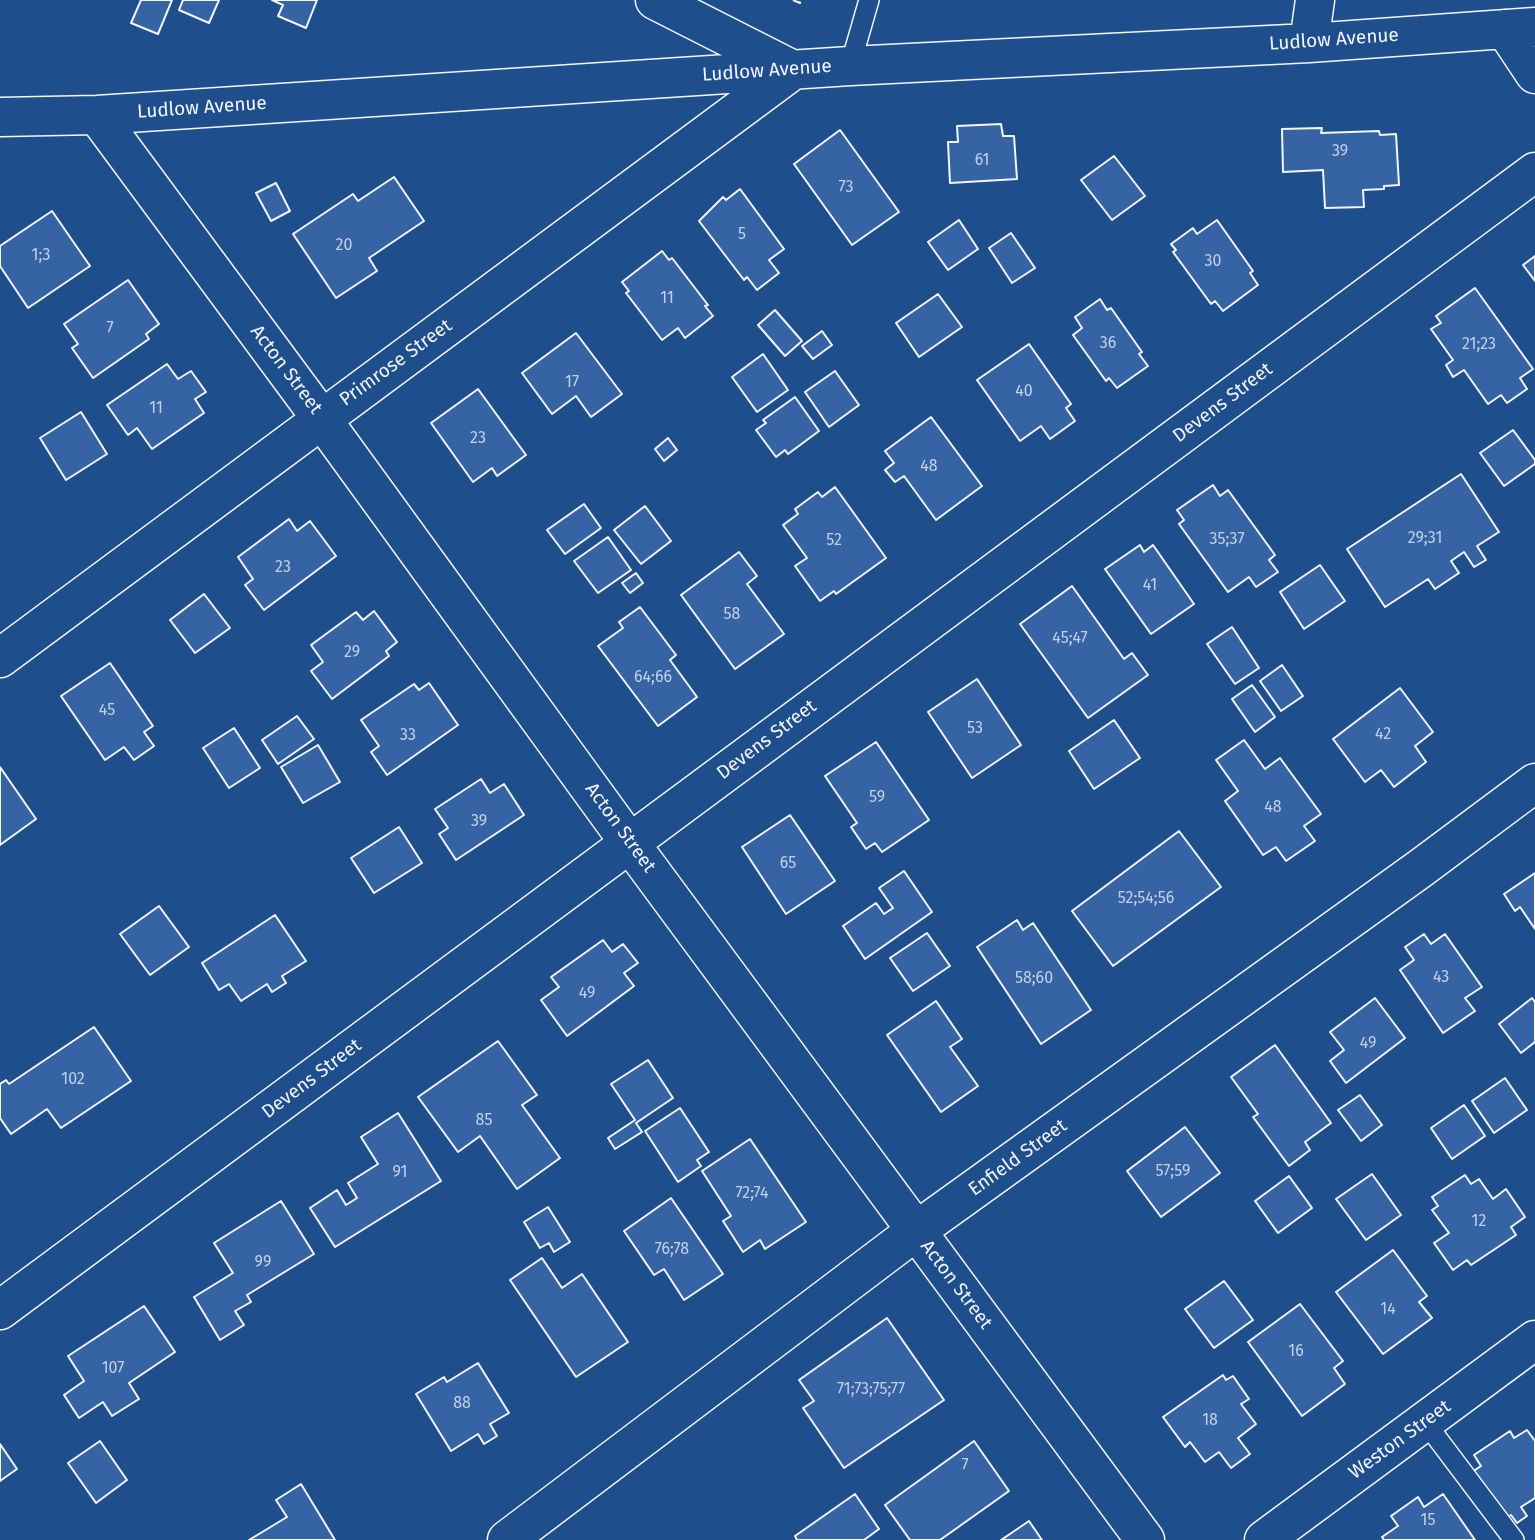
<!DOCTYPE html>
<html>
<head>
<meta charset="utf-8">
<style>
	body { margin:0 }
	canvas { display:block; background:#1f4e8c }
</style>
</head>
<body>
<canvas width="1535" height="1540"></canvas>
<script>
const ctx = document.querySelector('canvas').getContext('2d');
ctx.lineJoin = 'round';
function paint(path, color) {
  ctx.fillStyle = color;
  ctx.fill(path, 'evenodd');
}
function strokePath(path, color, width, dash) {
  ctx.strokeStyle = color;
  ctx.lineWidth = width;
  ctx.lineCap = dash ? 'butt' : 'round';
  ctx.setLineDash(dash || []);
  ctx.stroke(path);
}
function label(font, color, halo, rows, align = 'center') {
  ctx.font = font + ' "Fira Sans",sans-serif';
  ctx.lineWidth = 5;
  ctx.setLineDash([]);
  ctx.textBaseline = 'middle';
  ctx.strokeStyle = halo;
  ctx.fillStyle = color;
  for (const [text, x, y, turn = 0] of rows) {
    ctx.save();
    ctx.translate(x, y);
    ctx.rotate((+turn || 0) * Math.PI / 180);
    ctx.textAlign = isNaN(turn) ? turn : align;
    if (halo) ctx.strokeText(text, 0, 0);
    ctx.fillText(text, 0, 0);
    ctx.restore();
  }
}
const building = new Path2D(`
	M 141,0 L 172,0 L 158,34 L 131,23 Z
	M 183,0 L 219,0 L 209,23 L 179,10 Z
	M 272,0 L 317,0 L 306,28 L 278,16 L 283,5 Z
	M 1001,124 L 1003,136 L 1014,136 L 1017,179 L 950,183 L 948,142 L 958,142 L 957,126 Z
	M 1322,128 L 1321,133 L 1379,131 L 1380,135 L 1396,134 L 1399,185 L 1384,186 L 1384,189 L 1363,190 L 1364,207 L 1325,208 L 1323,170 L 1283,172 L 1282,129 Z
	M 840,130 L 899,212 L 852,245 L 794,164 Z
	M 1114,156 L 1145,196 L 1112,220 L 1081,180 Z
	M 394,177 L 424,221 L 369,258 L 377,271 L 336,298 L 293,234 L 353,194 L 358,201 Z
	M 276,183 L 290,211 L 271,221 L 256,193 Z
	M 740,189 L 784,249 L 769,260 L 779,273 L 757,290 L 747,277 L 744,280 L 699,221 L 723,197 L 726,200 Z
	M 52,211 L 90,266 L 28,308 L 0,266 L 0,246 Z
	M 959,220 L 978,249 L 948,270 L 928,242 Z
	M 1217,220 L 1253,271 L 1250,273 L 1258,285 L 1223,311 L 1215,301 L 1211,304 L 1173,252 L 1176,250 L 1171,244 L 1193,228 L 1197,234 Z
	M 1011,233 L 1035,268 L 1012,283 L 989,248 Z
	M 662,251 L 669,260 L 672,258 L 708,305 L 705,306 L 713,316 L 685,338 L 678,328 L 662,340 L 626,293 L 629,291 L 622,282 Z
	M 1535,256 L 1535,281 L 1523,265 Z
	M 128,280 L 159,324 L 146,334 L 149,339 L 93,378 L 72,348 L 78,344 L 64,324 Z
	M 1475,288 L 1533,369 L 1520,378 L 1527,389 L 1507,403 L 1501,395 L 1488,404 L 1464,370 L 1453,377 L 1446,365 L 1453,360 L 1431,329 L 1441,323 L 1436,316 Z
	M 938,294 L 962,327 L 919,357 L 896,323 Z
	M 1100,299 L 1107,310 L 1111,308 L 1142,352 L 1139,354 L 1148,366 L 1117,388 L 1109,378 L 1106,381 L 1073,335 L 1082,328 L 1075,317 Z
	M 775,310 L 802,341 L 785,356 L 758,325 Z
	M 822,331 L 832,345 L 813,359 L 802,346 Z
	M 576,333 L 622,394 L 591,417 L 576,396 L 552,414 L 522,373 Z
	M 1029,344 L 1071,404 L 1066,408 L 1075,421 L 1050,439 L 1041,426 L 1020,441 L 977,380 Z
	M 763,354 L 788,390 L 757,412 L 732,377 Z
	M 167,364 L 178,379 L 191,371 L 206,392 L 195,399 L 204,413 L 152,449 L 137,428 L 128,435 L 107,405 Z
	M 835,371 L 859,405 L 829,427 L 805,392 Z
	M 478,389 L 526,455 L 497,476 L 492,468 L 473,482 L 431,423 Z
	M 795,397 L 819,431 L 788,454 L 785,450 L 776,457 L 756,430 L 766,423 L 763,420 Z
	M 81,412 L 107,454 L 66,480 L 40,438 Z
	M 931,417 L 982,486 L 936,520 L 904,476 L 895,482 L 885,470 L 894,463 L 885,451 Z
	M 1513,430 L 1535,460 L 1535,464 L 1504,486 L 1480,453 Z
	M 668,438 L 677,450 L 664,461 L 655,449 Z
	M 1461,474 L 1499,532 L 1477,546 L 1486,560 L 1474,567 L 1464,552 L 1451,561 L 1459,573 L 1435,589 L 1428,579 L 1385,607 L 1347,549 Z
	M 1213,485 L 1220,496 L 1228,490 L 1275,555 L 1269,560 L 1278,572 L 1256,587 L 1249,577 L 1228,592 L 1179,524 L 1184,520 L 1177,510 Z
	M 835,487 L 886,558 L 836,594 L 834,591 L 820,601 L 795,566 L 807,558 L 783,525 L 798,514 L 795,509 L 818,492 L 822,497 Z
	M 584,504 L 601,528 L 565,554 L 547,530 Z
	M 645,506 L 671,541 L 641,564 L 614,530 Z
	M 289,519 L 297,531 L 310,521 L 336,556 L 264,610 L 245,585 L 253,579 L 238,557 Z
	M 608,537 L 631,570 L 598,593 L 574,561 Z
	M 1140,545 L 1144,552 L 1153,545 L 1194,604 L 1151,634 L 1105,569 Z
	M 739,552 L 757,576 L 747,584 L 784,634 L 735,669 L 681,595 Z
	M 1320,565 L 1345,601 L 1304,629 L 1280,592 Z
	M 636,573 L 643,583 L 630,593 L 622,583 Z
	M 1072,586 L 1124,659 L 1132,653 L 1148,675 L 1088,718 L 1020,624 Z
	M 204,594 L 230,628 L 195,653 L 170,620 Z
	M 640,607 L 676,655 L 670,660 L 697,697 L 658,726 L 598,646 L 623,628 L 619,622 Z
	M 374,611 L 397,642 L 386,651 L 389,656 L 332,699 L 311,671 L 323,662 L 311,645 L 356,612 L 363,620 Z
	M 1232,627 L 1259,668 L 1235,684 L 1207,644 Z
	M 110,663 L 153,726 L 144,732 L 154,746 L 134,760 L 124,747 L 105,760 L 61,696 Z
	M 1282,665 L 1303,696 L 1281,711 L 1260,681 Z
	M 977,679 L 1021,745 L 972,778 L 928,712 Z
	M 429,683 L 458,725 L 387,775 L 371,752 L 379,746 L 361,720 L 414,684 L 419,690 Z
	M 1252,685 L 1275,717 L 1255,732 L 1232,699 Z
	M 1400,688 L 1433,732 L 1415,746 L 1426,762 L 1394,787 L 1381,770 L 1365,782 L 1333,739 Z
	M 297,716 L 314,739 L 278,764 L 262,740 Z
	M 1114,720 L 1140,758 L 1094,789 L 1069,751 Z
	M 234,728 L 260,768 L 229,788 L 203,748 Z
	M 1244,740 L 1265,769 L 1280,758 L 1321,814 L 1304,826 L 1315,841 L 1286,861 L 1276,847 L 1263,855 L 1225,801 L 1238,791 L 1216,760 Z
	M 876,742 L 929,820 L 882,852 L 875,843 L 866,849 L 851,827 L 857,823 L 825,776 Z
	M 318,745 L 340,782 L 303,803 L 281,767 Z
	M 0,767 L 36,819 L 0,845 Z
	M 481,779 L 490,793 L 504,784 L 524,815 L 456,860 L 439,834 L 448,828 L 435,809 Z
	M 790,815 L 835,881 L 786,914 L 742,847 Z
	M 399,827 L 422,863 L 374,893 L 351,858 Z
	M 1179,831 L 1221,887 L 1113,966 L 1072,911 Z
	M 904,871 L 932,912 L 865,959 L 843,926 L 876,903 L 884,914 L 893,908 L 879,888 Z
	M 1535,873 L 1535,929 L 1520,907 L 1515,911 L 1504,894 Z
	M 159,906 L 189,947 L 150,975 L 120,934 Z
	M 275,915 L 306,961 L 282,976 L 286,983 L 272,992 L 267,984 L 241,1001 L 229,984 L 219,990 L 202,963 Z
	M 1017,920 L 1023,930 L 1033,923 L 1091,1010 L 1041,1044 L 977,947 Z
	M 927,933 L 950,966 L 913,991 L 890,958 Z
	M 1424,934 L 1431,944 L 1445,934 L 1482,987 L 1465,998 L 1475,1011 L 1443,1033 L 1400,970 L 1414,960 L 1405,947 Z
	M 603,940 L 612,952 L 623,944 L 638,963 L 624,973 L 634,986 L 567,1036 L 541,1000 L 559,987 L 551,977 Z
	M 1375,998 L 1405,1038 L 1346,1083 L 1330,1061 L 1344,1050 L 1330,1032 Z
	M 1532,998 L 1535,1002 L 1535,1042 L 1521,1053 L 1499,1024 Z
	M 936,1001 L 962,1039 L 950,1047 L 978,1086 L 941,1112 L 887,1035 Z
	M 94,1027 L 131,1081 L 61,1128 L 47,1109 L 11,1134 L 0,1118 L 0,1084 L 6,1080 L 9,1084 Z
	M 498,1041 L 537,1095 L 522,1105 L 560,1158 L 517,1189 L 480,1136 L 458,1152 L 418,1097 Z
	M 1275,1045 L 1331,1123 L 1305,1142 L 1310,1150 L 1289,1166 L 1253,1117 L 1258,1114 L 1231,1077 Z
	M 648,1060 L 673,1098 L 636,1123 L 642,1132 L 615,1149 L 608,1138 L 635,1120 L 611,1084 Z
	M 1505,1078 L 1527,1110 L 1494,1133 L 1472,1101 Z
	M 1360,1095 L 1382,1125 L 1361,1141 L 1338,1110 Z
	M 1464,1105 L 1485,1136 L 1452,1159 L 1431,1128 Z
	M 680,1108 L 709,1152 L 697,1160 L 701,1166 L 678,1182 L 645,1131 Z
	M 398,1113 L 441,1181 L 335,1247 L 310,1208 L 337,1190 L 346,1205 L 357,1198 L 348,1183 L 378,1164 L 361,1137 Z
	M 1185,1127 L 1220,1173 L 1161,1217 L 1127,1171 Z
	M 750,1139 L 806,1222 L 765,1249 L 760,1240 L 743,1252 L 723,1221 L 731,1216 L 702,1171 Z
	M 1372,1174 L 1401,1215 L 1366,1240 L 1336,1199 Z
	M 1465,1175 L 1471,1184 L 1479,1179 L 1493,1199 L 1506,1189 L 1525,1217 L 1511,1227 L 1516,1235 L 1471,1265 L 1467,1260 L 1453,1270 L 1434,1243 L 1449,1233 L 1432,1210 L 1438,1206 L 1432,1197 Z
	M 1289,1176 L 1312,1208 L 1278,1233 L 1255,1201 Z
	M 671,1198 L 723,1274 L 684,1300 L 664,1269 L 654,1275 L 624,1231 Z
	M 281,1201 L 314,1254 L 247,1295 L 251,1302 L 235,1311 L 244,1325 L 220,1340 L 194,1297 L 233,1273 L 214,1243 Z
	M 548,1207 L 570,1242 L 554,1252 L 549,1243 L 540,1248 L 524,1222 Z
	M 1393,1250 L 1427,1296 L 1419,1302 L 1432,1318 L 1383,1354 L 1336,1292 Z
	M 542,1258 L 562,1288 L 582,1274 L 628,1342 L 576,1377 L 510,1280 Z
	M 1224,1281 L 1253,1320 L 1214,1348 L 1185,1309 Z
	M 1300,1304 L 1343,1361 L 1334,1368 L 1345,1384 L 1302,1416 L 1248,1342 Z
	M 144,1306 L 175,1352 L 129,1383 L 139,1399 L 112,1416 L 103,1402 L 79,1418 L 64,1395 L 84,1381 L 68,1356 Z
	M 887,1318 L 944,1400 L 844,1468 L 803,1408 L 814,1401 L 799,1380 Z
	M 478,1363 L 509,1413 L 490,1424 L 497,1436 L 484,1444 L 478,1434 L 451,1451 L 416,1394 L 444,1377 L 447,1382 Z
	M 1223,1375 L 1226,1380 L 1233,1376 L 1249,1399 L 1241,1404 L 1256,1424 L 1238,1438 L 1250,1454 L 1231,1468 L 1219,1452 L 1205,1462 L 1190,1442 L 1185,1447 L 1163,1417 Z
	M 1527,1430 L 1535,1441 L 1535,1498 L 1521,1507 L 1527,1516 L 1517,1523 L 1511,1515 L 1504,1519 L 1472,1472 L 1481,1466 L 1474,1455 L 1510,1431 L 1514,1438 Z
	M 100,1441 L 127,1480 L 96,1503 L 68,1463 Z
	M 974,1441 L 1009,1491 L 940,1540 L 910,1540 L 885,1505 Z
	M 0,1444 L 17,1469 L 0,1481 Z
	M 301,1484 L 335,1540 L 249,1540 L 287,1517 L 276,1500 Z
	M 855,1494 L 879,1529 L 864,1540 L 797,1540 L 795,1536 Z
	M 1443,1494 L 1475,1540 L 1384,1540 L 1382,1537 L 1398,1526 L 1391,1516 L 1418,1497 L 1424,1507 Z
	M 1029,1521 L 1042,1540 L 1001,1540 Z`);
const lane = new Path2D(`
	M 850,66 L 869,0
	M 1425,1422 L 1514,1540`);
const street = new Path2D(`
	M 1505,29 L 1535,74
	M 1309,43 L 1315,0
	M 97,115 L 321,418 L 629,842 L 1145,1540
	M 0,117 L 97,115 L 850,66 L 1309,43 L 1535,27
	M 0,658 L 793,70 L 655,0
	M 0,1310 L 1535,172
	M 507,1540 L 916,1231 L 1421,868 L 1535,783
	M 1264,1540 L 1535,1340`);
const fence = new Path2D(`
	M 793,0 L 800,3 L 801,0`);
const numberNames = [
	["39",1340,152],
	["61",982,161],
	["73",846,188],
	["5",742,235],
	["20",344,246],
	["1;3",41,256],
	["30",1213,262],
	["11",667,299],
	["7",110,329],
	["36",1108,344],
	["21;23",1479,345],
	["17",572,383],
	["40",1024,392],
	["11",156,409],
	["23",478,439],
	["48",929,467],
	["29;31",1425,539],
	["35;37",1227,540],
	["52",834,541],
	["23",283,568],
	["41",1150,586],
	["58",732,615],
	["45;47",1070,639],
	["29",352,653],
	["64;66",653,678],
	["45",107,711],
	["53",975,729],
	["42",1383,735],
	["33",408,736],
	["59",877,798],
	["48",1273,808],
	["39",479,822],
	["65",788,864],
	["52;54;56",1146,899],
	["43",1441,978],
	["58;60",1034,979],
	["49",587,994],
	["49",1368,1044],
	["102",73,1080],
	["85",484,1121],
	["57;59",1173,1172],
	["91",400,1173],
	["72;74",752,1194],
	["12",1479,1222],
	["76;78",672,1250],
	["99",263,1263],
	["14",1388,1310],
	["16",1296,1352],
	["107",113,1369],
	["71;73;75;77",871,1390],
	["88",462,1404],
	["18",1210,1421],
	["7",965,1466],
	["15",1428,1521]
];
const streetNames = [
	["Ludlow Avenue",1334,40,-4],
	["Ludlow Avenue",767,71,-4],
	["Ludlow Avenue",202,108,-4],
	["Primrose Street",396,363,-36],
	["Acton Street",286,370,53],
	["Devens Street",1223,403,-37],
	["Devens Street",767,740,-37],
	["Acton Street",620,828,54],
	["Devens Street",312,1079,-37],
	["Enfield Street",1018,1158,-36],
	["Acton Street",956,1285,53],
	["Weston Street",1400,1440,-36]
];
paint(building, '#3563a3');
strokePath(building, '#f2f6ff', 2);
strokePath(lane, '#f2f6ff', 22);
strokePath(street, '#f2f6ff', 41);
strokePath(lane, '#1f4e8c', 19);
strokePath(street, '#1f4e8c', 38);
strokePath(fence, '#f2f6ff', 2, [9, 3.5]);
label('16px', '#c3d1e8', null, numberNames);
label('19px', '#f2f6ff', '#1f4e8c', streetNames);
</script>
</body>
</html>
